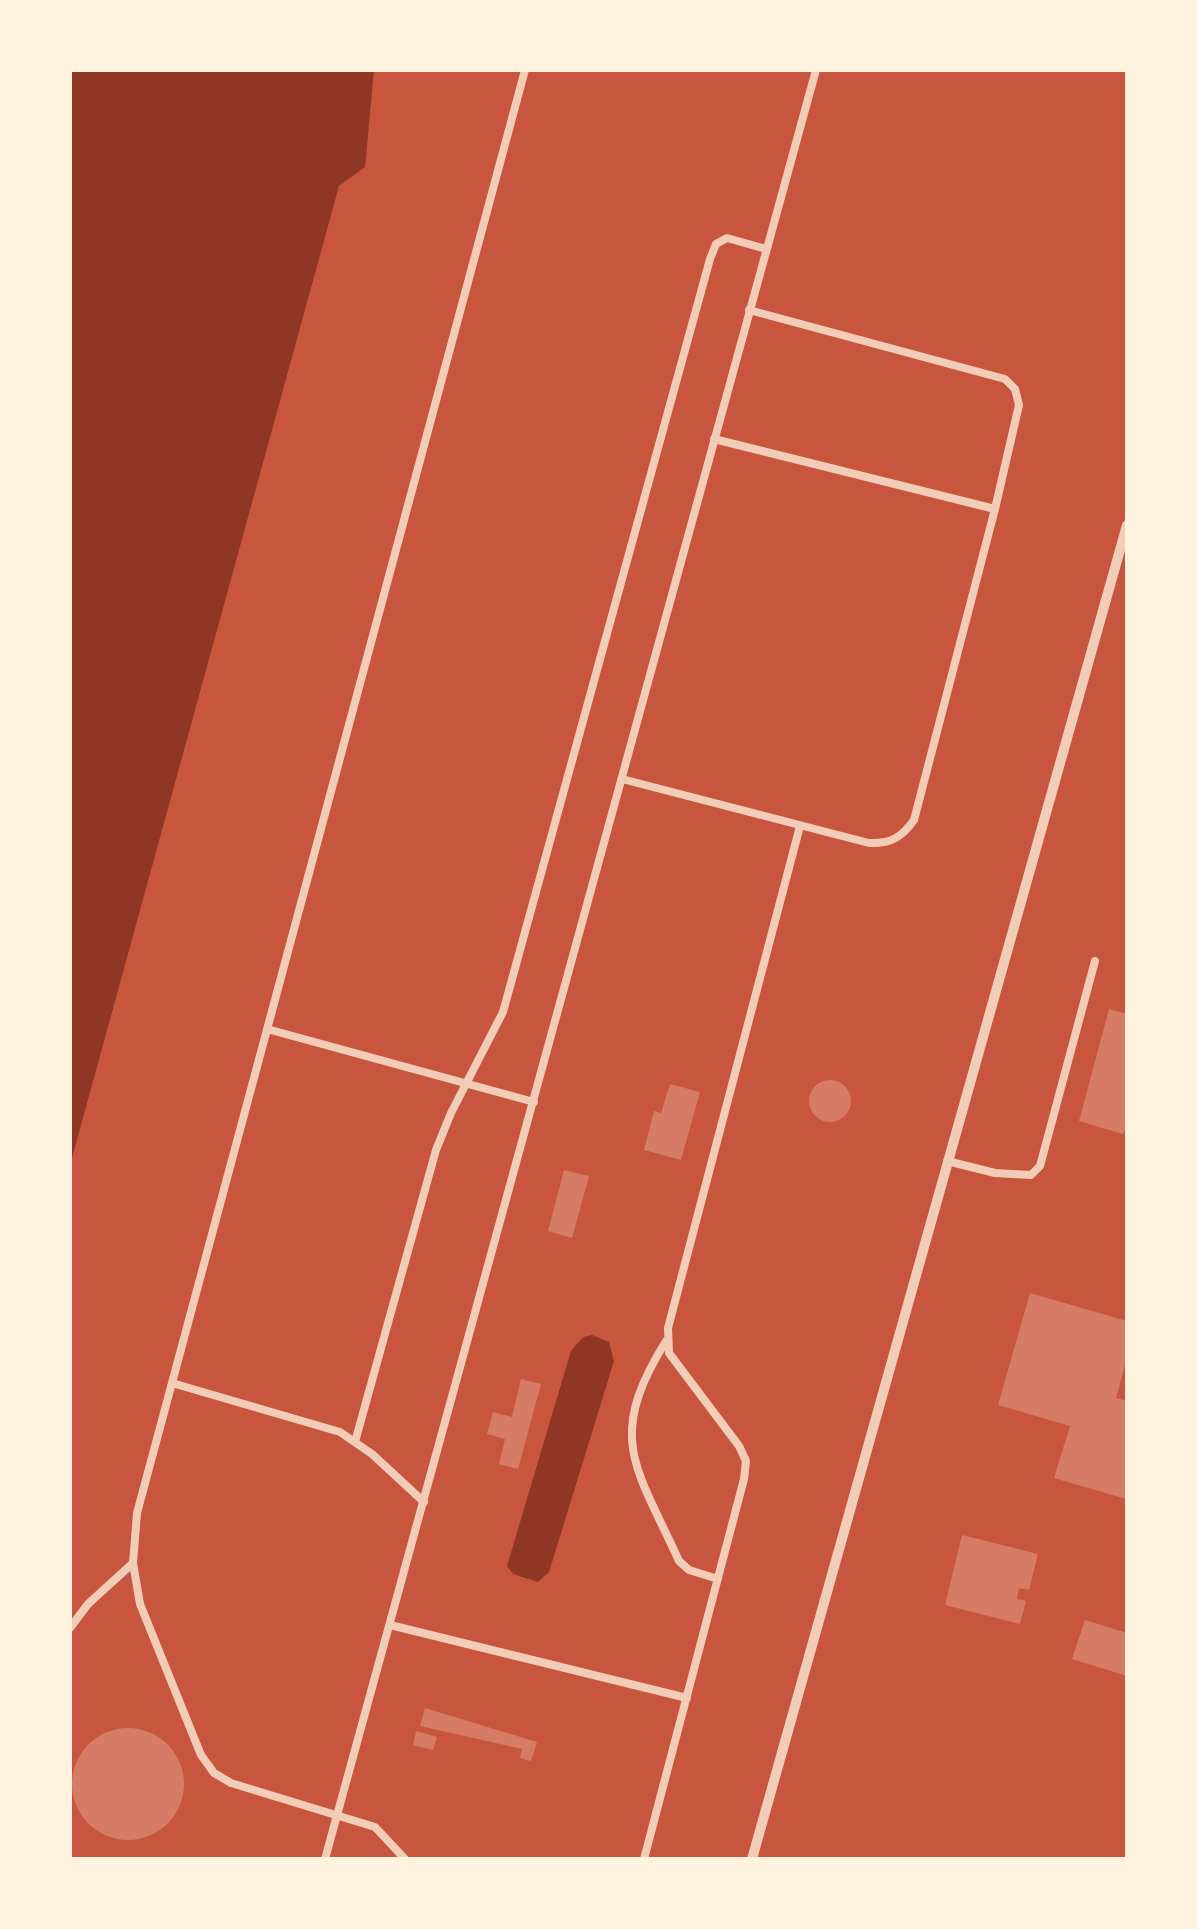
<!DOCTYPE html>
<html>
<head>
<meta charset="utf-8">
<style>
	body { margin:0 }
	#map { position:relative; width:1197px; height:1929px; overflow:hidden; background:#c8553d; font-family:"Roboto Serif",serif }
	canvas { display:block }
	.frame { position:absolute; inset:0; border:72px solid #fff3e0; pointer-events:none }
</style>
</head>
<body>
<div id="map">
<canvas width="1197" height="1929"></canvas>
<div class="frame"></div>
</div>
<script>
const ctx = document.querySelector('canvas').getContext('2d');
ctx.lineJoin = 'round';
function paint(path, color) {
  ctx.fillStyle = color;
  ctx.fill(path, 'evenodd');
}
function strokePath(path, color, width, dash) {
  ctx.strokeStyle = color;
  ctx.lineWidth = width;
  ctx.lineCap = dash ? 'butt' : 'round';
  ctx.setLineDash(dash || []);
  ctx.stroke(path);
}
const water = new Path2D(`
	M 70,70 L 374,70 L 365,167 L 339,186 L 70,1165 Z
	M 592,1335 L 609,1342 L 614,1361 L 549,1572 L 538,1582 L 513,1574 L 507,1566 L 571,1351 L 583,1337 Z`);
const building = new Path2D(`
	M 1109,1009 L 1127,1014 L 1127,1126 L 1123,1134 L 1079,1121 Z
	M809 1101a21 21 0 1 1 42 0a21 21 0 1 1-42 0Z
	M 670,1084 L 700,1092 L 681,1160 L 644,1150 L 654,1111 L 661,1113 Z
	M 564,1170 L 589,1176 L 572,1238 L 548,1231 Z
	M 1030,1293 L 1127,1321 L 1127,1358 L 1116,1398 L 1127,1401 L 1126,1499 L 1054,1478 L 1070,1426 L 998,1405 Z
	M 521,1379 L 541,1384 L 518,1469 L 499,1464 L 505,1439 L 487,1434 L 493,1412 L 512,1417 Z
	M 962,1535 L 1038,1554 L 1029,1590 L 1019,1588 L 1017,1599 L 1026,1601 L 1020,1624 L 945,1605 Z
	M 1085,1620 L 1127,1633 L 1127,1676 L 1072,1659 Z
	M 425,1708 L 537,1742 L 531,1761 L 520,1758 L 522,1749 L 420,1726 Z
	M72 1784a56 56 0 1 1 112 0a56 56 0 1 1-112 0Z
	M 416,1731 L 437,1737 L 433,1750 L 413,1745 Z`);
const service = new Path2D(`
	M 749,310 L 1005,379 L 1015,389 L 1019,405 L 995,509
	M 622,779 L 869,843 C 891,844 902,837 914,820 L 995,509 L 714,439
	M 267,1029 L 534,1102
	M 947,1161 L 995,1173 L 1031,1175 L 1040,1166 L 1095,961
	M 666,1341 C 605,1439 636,1466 679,1561 L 689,1570 L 718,1579
	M 172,1383 L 340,1432 L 372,1454 L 424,1502
	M 355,1442 L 436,1150 L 451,1113 L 503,1012 L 710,259 L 716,244 L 727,238 L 766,249
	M 390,1625 L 687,1698
	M 70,1628 L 88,1604 L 133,1563
	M 325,1859 L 816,70
	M 405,1859 L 375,1827 L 231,1783 L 214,1773 L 201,1755 L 140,1604 L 133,1563 L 137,1513 L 525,70
	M 644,1859 L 744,1479 L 746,1461 L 739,1446 L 669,1353 L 668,1328 L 800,826`);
const minor = new Path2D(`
	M 752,1859 L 1127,525`);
paint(water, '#8f3625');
paint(building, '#d67c66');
strokePath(service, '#f1ccb7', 8);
strokePath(minor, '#f1ccb7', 10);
</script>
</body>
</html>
